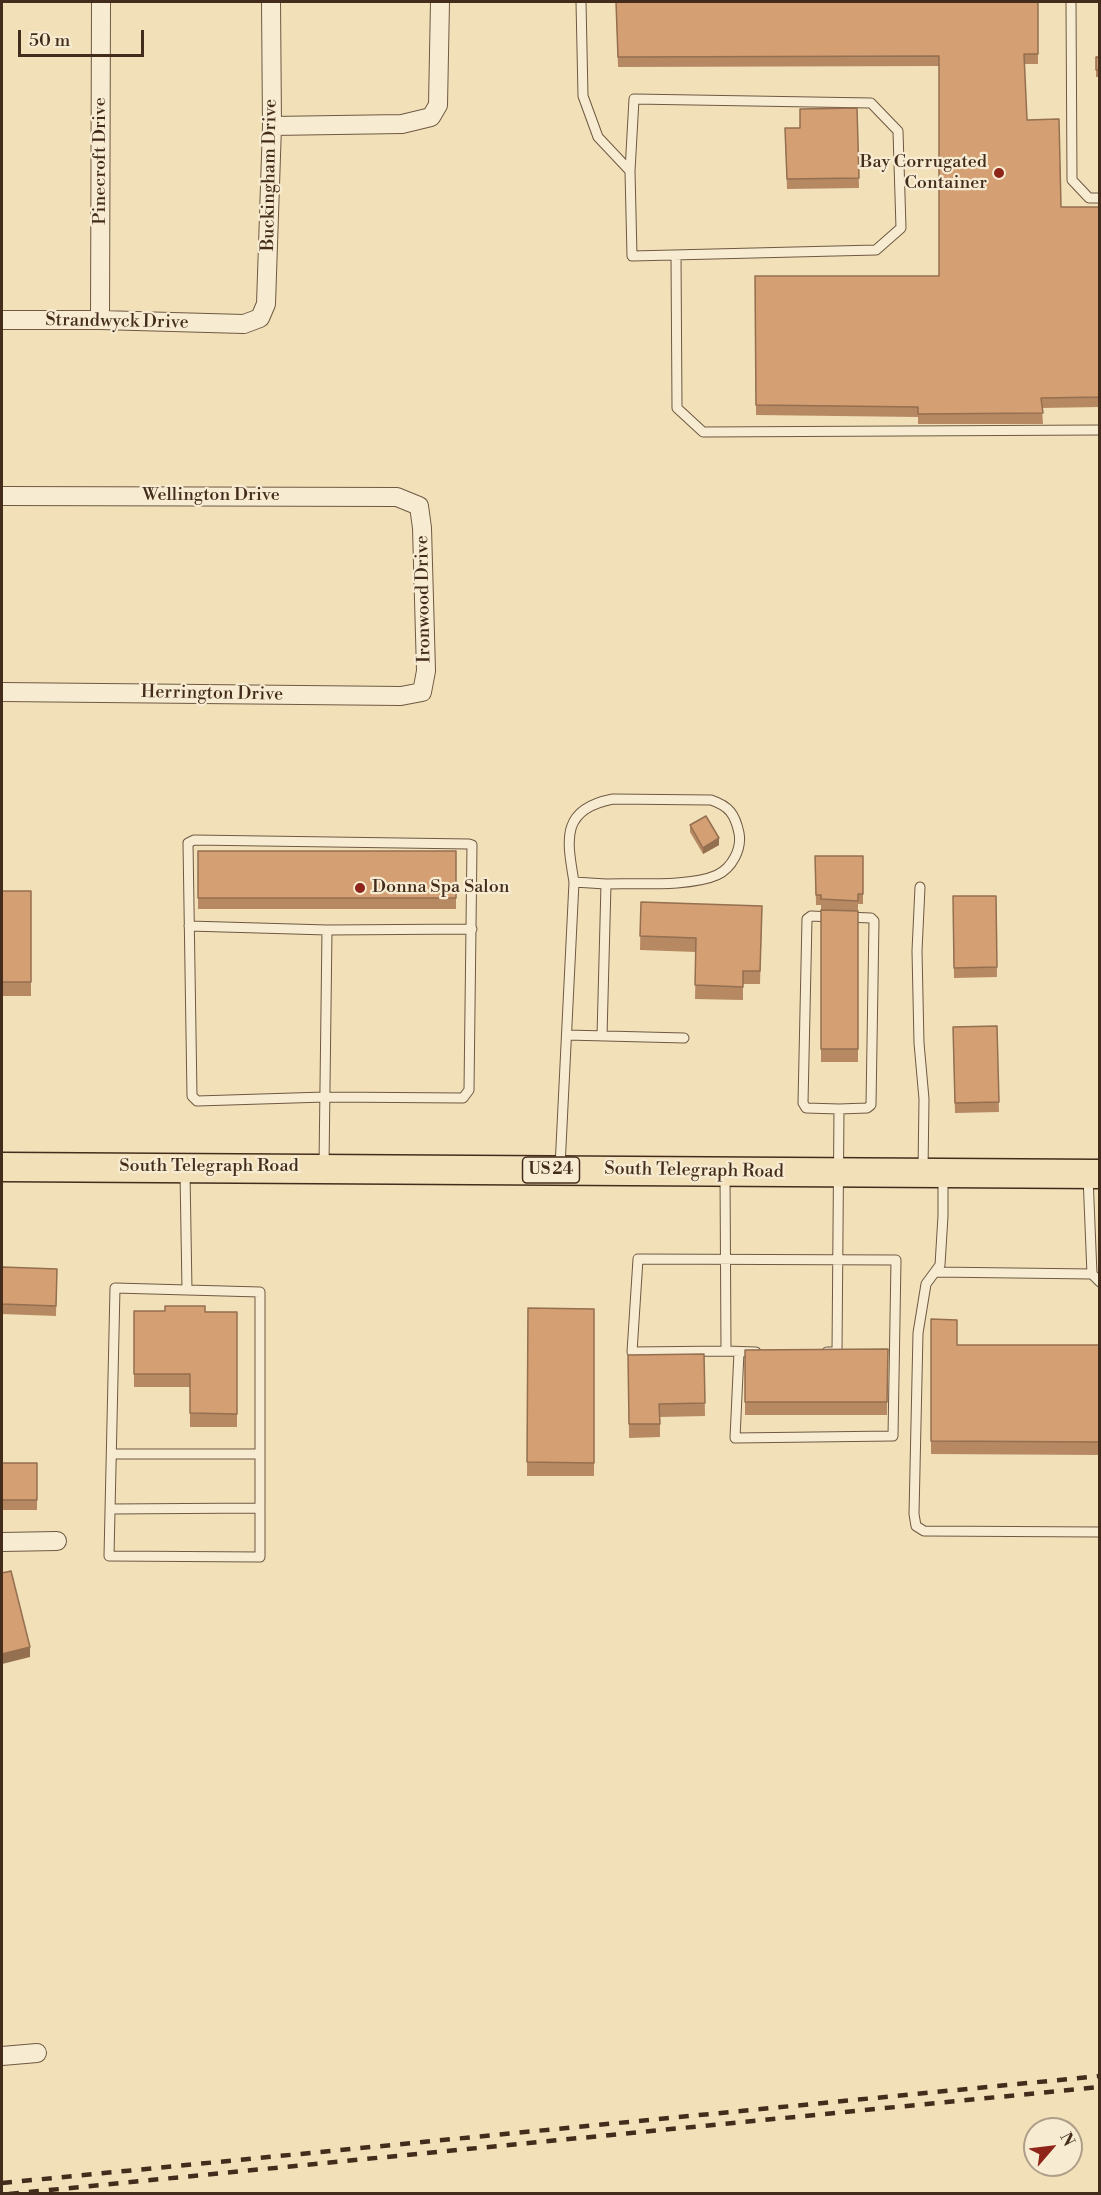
<!DOCTYPE html>
<html>
<head>
<meta charset="utf-8">
<style>
	body { margin:0 }
	#map { position:relative; width:1101px; height:2195px; overflow:hidden; background:#f2e0b9; font-family:"Libre Bodoni",serif }
	canvas { display:block }
	.frame { position:absolute; inset:0; border:3px solid #432c1b; pointer-events:none }
	.north { position:absolute; left:1023px; top:2117px; width:60px; height:60px; box-sizing:border-box; background:#f7ebd2; border:2px solid #af9f89; border-radius:50%; rotate:62deg; font-size:16px; font-weight:700; line-height:24px; text-align:center; color:#432c1b }
	.north::after { content:''; display:block; margin:auto; width:21px; height:27px; background:#8f2418; clip-path:polygon(50% 0,100% 100%,50% 72%,0 100%) }
	.scale { position:absolute; left:18px; top:30px; width:126px; height:27px; box-sizing:border-box; border:3px solid #432c1b; border-top:0; padding-left:8px; font-size:18px; line-height:21px; white-space:nowrap; color:#432c1b; -webkit-text-stroke:4px #f7ebd2; paint-order:stroke }
</style>
</head>
<body>
<div id="map">
<canvas width="1101" height="2195"></canvas>
<div class="frame"></div>
<div class="north">N</div>
<div class="scale">50 m</div>
</div>
<script>
const ctx = document.querySelector('canvas').getContext('2d');
ctx.lineJoin = 'round';
function strokePath(path, color, width, dash) {
  ctx.strokeStyle = color;
  ctx.lineWidth = width;
  ctx.lineCap = dash ? 'butt' : 'round';
  ctx.setLineDash(dash || []);
  ctx.stroke(path);
}
function paint(path, color) {
  ctx.fillStyle = color;
  ctx.fill(path, 'evenodd');
}
function label(font, color, halo, rows, align = 'center') {
  ctx.font = font + ' "Libre Bodoni",serif';
  ctx.lineWidth = 4.5;
  ctx.setLineDash([]);
  ctx.textBaseline = 'middle';
  ctx.strokeStyle = halo;
  ctx.fillStyle = color;
  for (const [text, x, y, turn = 0] of rows) {
    ctx.save();
    ctx.translate(x, y);
    ctx.rotate((+turn || 0) * Math.PI / 180);
    ctx.textAlign = isNaN(turn) ? turn : align;
    if (halo) ctx.strokeText(text, 0, 0);
    ctx.fillText(text, 0, 0);
    ctx.restore();
  }
}
const service = new Path2D(`
	M 581,2 L 583,96 L 598,137 L 630,171
	M 1071,2 L 1072,180 L 1089,198 L 1100,198
	M 634,99 L 871,103 L 898,131 L 901,228 L 876,250 L 632,256 L 630,171 Z
	M 676,256 L 677,408 L 703,432 L 1100,430
	M 194,840 L 469,844 L 472,845 L 469,1090 L 463,1098 L 325,1097 L 197,1101 L 192,1096 L 188,843 Z
	M 574,882 C 567,840 560,809 613,799 L 711,800 C 729,806 735,814 739,833 C 742,849 732,868 717,875 C 690,887 636,883 606,884
	M 920,887 L 917,951 L 919,1043 L 924,1099 L 923,1170
	M 189,926 L 327,930 L 472,929
	M 567,1035 L 684,1038
	M 839,1109 L 867,1108 L 871,1105 L 874,921 L 871,918 L 846,917
	M 324,1165 L 327,930
	M 560,1167 L 574,882 L 606,884 L 602,1036
	M 185,1173 L 187,1290 L 260,1292 L 260,1557 L 109,1556 L 115,1288 L 187,1290
	M 725,1174 L 726,1351 L 756,1352
	M 943,1175 L 943,1216 L 940,1265 L 926,1284 L 918,1333 L 914,1514 L 916,1526 L 924,1531 L 1100,1532
	M 1088,1176 L 1092,1274 L 1100,1282
	M 935,1272 L 1092,1274
	M 726,1351 L 632,1352 L 638,1259 L 896,1260 L 893,1436 L 735,1438 L 739,1352
	M 827,1352 L 837,1352 L 839,1109 L 806,1108 L 803,1103 L 807,919 L 811,916 L 832,917
	M 112,1454 L 259,1454
	M 111,1509 L 260,1508`);
const minor = new Path2D(`
	M 272,126 L 402,124 L 431,117 L 438,105 L 440,2
	M 2,320 L 100,320 L 244,324 L 260,318 L 266,304 L 272,126 L 271,2
	M 100,320 L 101,2
	M 2,496 L 397,497 L 419,506 L 422,528 L 426,671 L 422,692 L 401,696 L 2,692
	M 2,1542 L 57,1541
	M 2,2056 L 37,2053`);
const primary = new Path2D(`
	M 2,1167 L 1100,1174`);
const rail = new Path2D(`
	M 2,2183 L 1100,2076
	M 9,2194 L 1100,2087`);
const wall = new Path2D(`
	M 616,2 L 1038,2 L 1038,64 L 1024,64 L 1027,120 L 1061,207 L 1100,207 L 1100,407 L 1042,408 L 1043,424 L 918,424 L 918,417 L 756,415 L 755,276 L 939,276 L 939,66 L 618,67 Z
	M 1096,57 L 1100,57 L 1100,77 L 1096,77 Z
	M 857,108 L 859,188 L 787,189 L 785,128 L 800,128 Z
	M 690,825 L 719,845 L 703,854 L 690,832 Z
	M 198,851 L 456,851 L 456,909 L 198,909 Z
	M 815,856 L 863,856 L 863,904 L 858,904 L 858,911 L 821,910 L 821,905 L 816,905 Z
	M 2,891 L 31,891 L 31,996 L 2,996 Z
	M 953,896 L 996,896 L 997,977 L 954,978 Z
	M 641,902 L 762,919 L 760,984 L 743,984 L 743,1000 L 695,999 L 696,952 L 640,950 Z
	M 821,910 L 858,911 L 858,1062 L 821,1062 Z
	M 997,1026 L 999,1112 L 955,1113 L 953,1027 Z
	M 2,1267 L 57,1269 L 56,1316 L 2,1314 Z
	M 528,1308 L 594,1309 L 594,1476 L 527,1476 Z
	M 134,1311 L 237,1312 L 237,1427 L 190,1427 L 190,1387 L 134,1387 Z
	M 931,1319 L 957,1345 L 1100,1345 L 1100,1455 L 931,1454 Z
	M 888,1349 L 887,1415 L 745,1415 L 745,1350 Z
	M 704,1354 L 705,1416 L 660,1417 L 660,1437 L 629,1438 L 628,1355 Z
	M 2,1463 L 37,1463 L 37,1510 L 2,1510 Z`);
const shadedWall = new Path2D(`
	M 719,838 L 719,845 L 703,854 L 703,848 Z
	M 30,1647 L 30,1657 L 2,1664 L 2,1654 Z`);
const building = new Path2D(`
	M 616,2 L 1038,2 L 1038,54 L 1024,54 L 1027,120 L 1059,119 L 1061,207 L 1100,207 L 1100,397 L 1041,398 L 1043,413 L 918,414 L 918,407 L 756,405 L 755,276 L 939,276 L 939,56 L 618,57 Z
	M 1096,57 L 1100,57 L 1100,70 L 1096,70 Z
	M 857,108 L 859,178 L 787,179 L 785,128 L 800,128 L 800,109 Z
	M 706,816 L 719,838 L 703,848 L 690,825 Z
	M 198,851 L 456,851 L 456,898 L 198,898 Z
	M 815,856 L 863,856 L 863,894 L 858,894 L 858,901 L 821,899 L 821,895 L 816,895 Z
	M 2,891 L 31,891 L 31,982 L 2,982 Z
	M 953,896 L 996,896 L 997,967 L 954,968 Z
	M 641,902 L 762,906 L 760,971 L 743,971 L 743,987 L 695,985 L 696,938 L 640,936 Z
	M 821,910 L 858,911 L 858,1049 L 821,1049 Z
	M 997,1026 L 999,1102 L 955,1103 L 953,1027 Z
	M 2,1267 L 57,1269 L 56,1306 L 2,1304 Z
	M 165,1306 L 205,1306 L 205,1312 L 237,1312 L 237,1414 L 190,1413 L 190,1374 L 134,1374 L 134,1311 L 165,1311 Z
	M 528,1308 L 594,1309 L 594,1463 L 527,1462 Z
	M 931,1319 L 957,1320 L 957,1345 L 1100,1345 L 1100,1442 L 931,1441 Z
	M 888,1349 L 887,1402 L 745,1402 L 745,1350 Z
	M 704,1354 L 705,1403 L 659,1404 L 660,1424 L 629,1424 L 628,1355 Z
	M 2,1463 L 37,1463 L 37,1500 L 2,1500 Z
	M 11,1571 L 30,1647 L 2,1654 L 2,1573 Z`);
const markers = [
	[999,173,6,"#8f2418"],
	[360,888,6,"#8f2418"]
];
const shields = [
	[551,1170,57]
];
const shieldNames = [
	["US 24",551,1170]
];
const streetNames = [
	["Pinecroft Drive",101,161,-90],
	["Buckingham Drive",270,175,-89],
	["Strandwyck Drive",117,322,1],
	["Wellington Drive",211,496],
	["Ironwood Drive",424,599,-91],
	["Herrington Drive",212,694,1],
	["South Telegraph Road",209,1167],
	["South Telegraph Road",694,1171,1]
];
const poiNames = [
	["Bay Corrugated",987,163],
	["Container",987,184],
	["Donna Spa Salon",372,888,"left"]
];
strokePath(service, '#6f5942', 11);
strokePath(minor, '#6f5942', 20);
strokePath(primary, '#432c1b', 31);
strokePath(service, '#f7ebd2', 9);
strokePath(minor, '#f7ebd2', 18);
strokePath(primary, '#f2e0b9', 28);
strokePath(rail, '#432c1b', 4.5, [10, 10]);
paint(wall, '#b68963');
paint(shadedWall, '#946f50');
paint(building, '#d49f73');
strokePath(building, '#946f50', 1.5);
for (const [x, y, r, color] of markers) {
  const dot = new Path2D();
  dot.arc(x, y, r, 0, 2 * Math.PI);
  ctx.fillStyle = color;
  ctx.fill(dot);
  strokePath(dot, '#f7ebd2', 2);
}
for (const [x, y, w] of shields) {
  const box = new Path2D();
  box.roundRect(x - w / 2, y - 13, w, 26, 4.5);
  ctx.fillStyle = '#f7ebd2';
  ctx.fill(box);
  strokePath(box, '#432c1b', 1.5);
}
label('bold 16px', '#432c1b', null, shieldNames);
label('18px', '#432c1b', '#f7ebd2', streetNames);
label('18px', '#432c1b', '#f7ebd2', poiNames, 'right');
</script>
</body>
</html>
